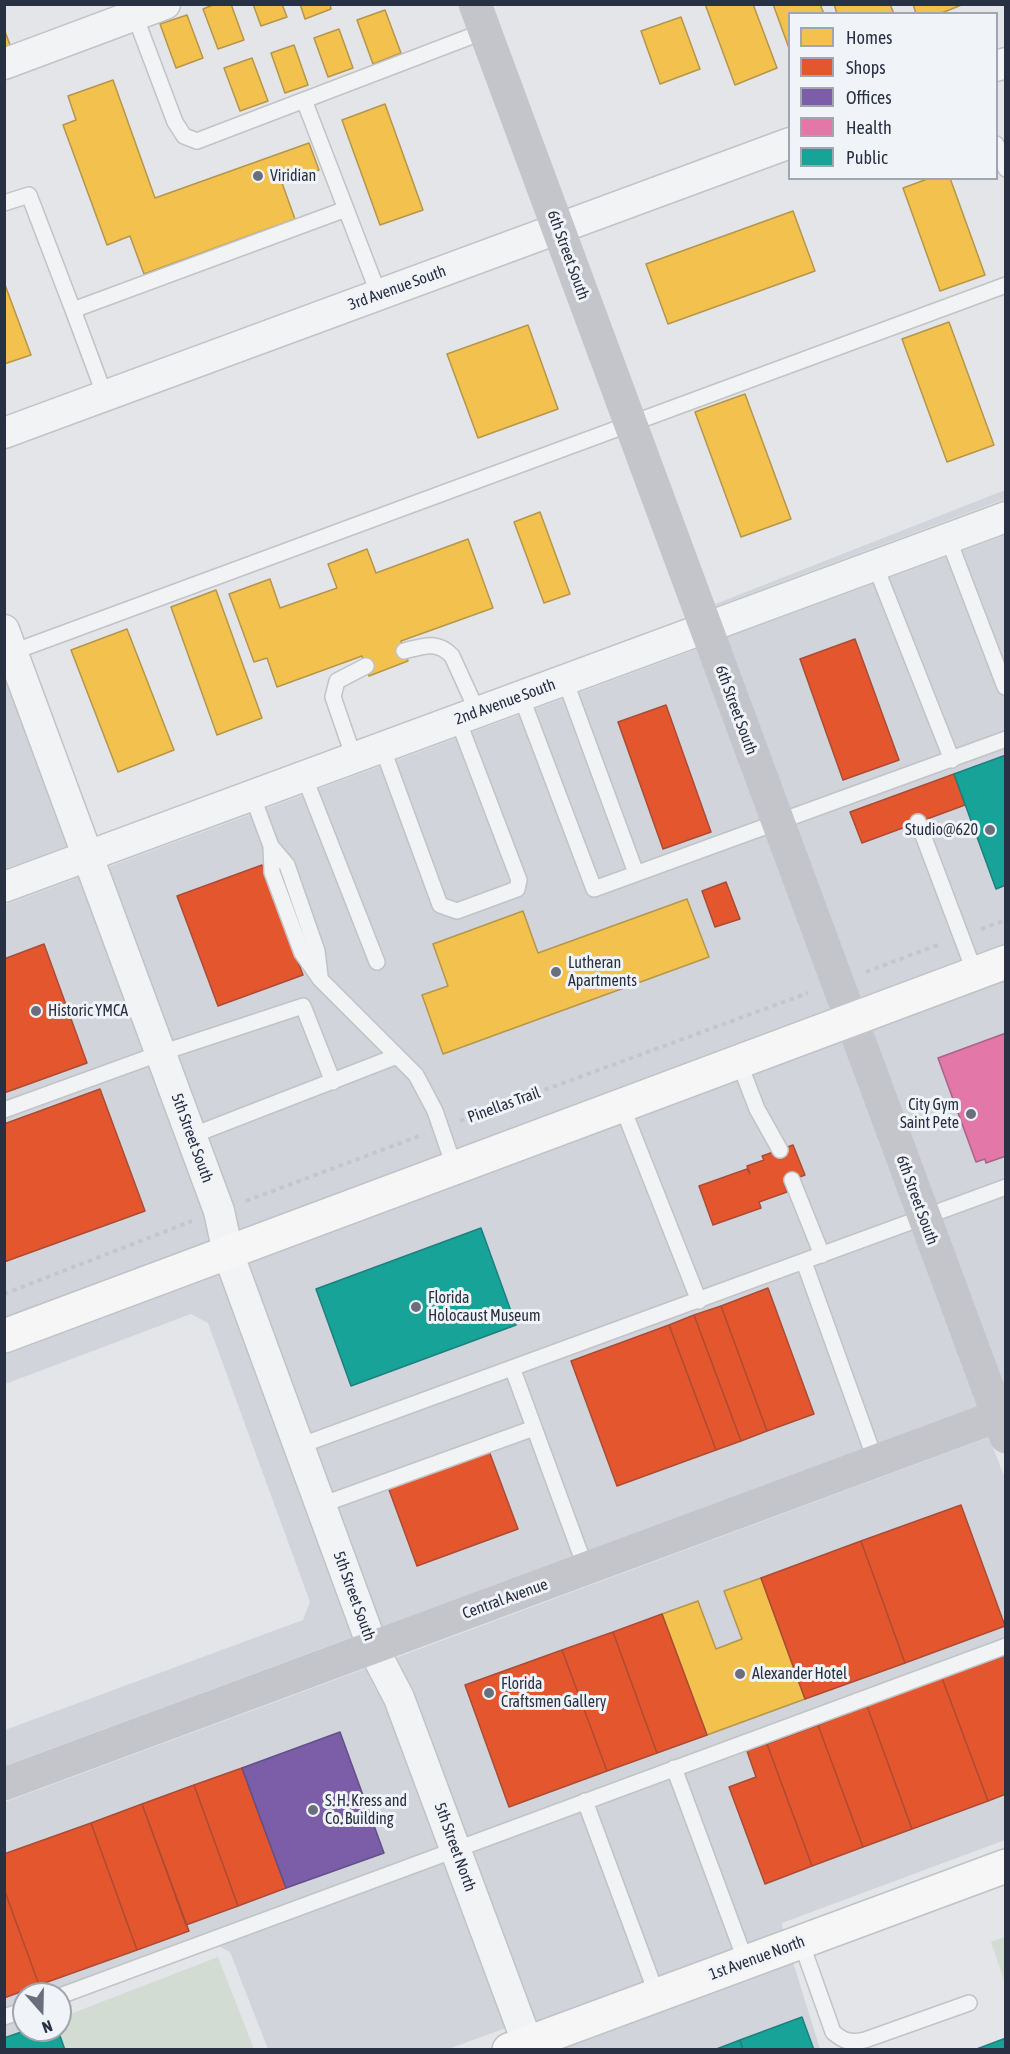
<!DOCTYPE html>
<html>
<head>
<meta charset="utf-8">
<style>
	body { margin:0 }
	#map { position:relative; width:1010px; height:2054px; overflow:hidden; background:#e3e5e8; font-family:"Asap Condensed",sans-serif }
	canvas { display:block }
	.frame { position:absolute; inset:0; border:6px solid #283043; pointer-events:none }
	.legend { position:absolute; left:788px; top:12px; width:210px; height:168px; box-sizing:border-box; background:#f0f3f7; border:2px solid #a0a5af; margin:0; padding:8px 10px; list-style:none; font-size:18px; color:#283043 }
	.legend li { display:flex; align-items:center; gap:12px; height:30px }
	.legend b { width:30px; border:2px solid #a0a5af }
	.north { position:absolute; left:12px; top:1982px; width:60px; height:60px; box-sizing:border-box; background:#f0f3f7; border:2px solid #a0a5af; border-radius:50%; rotate:160deg; font-size:16px; font-weight:700; line-height:24px; text-align:center; color:#283043 }
	.north::after { content:''; display:block; margin:auto; width:21px; height:27px; background:#696f7d; clip-path:polygon(50% 0,100% 100%,50% 72%,0 100%) }
</style>
</head>
<body>
<div id="map">
<canvas width="1010" height="2054"></canvas>
<div class="frame"></div>
<ul class="legend">
<li><b style="height:16px;background:#f2c14e"></b>Homes</li>
<li><b style="height:16px;background:#e4572e"></b>Shops</li>
<li><b style="height:16px;background:#7b5ea7"></b>Offices</li>
<li><b style="height:16px;background:#e377a8"></b>Health</li>
<li><b style="height:16px;background:#17a398"></b>Public</li>
</ul>
<div class="north">N</div>
</div>
<script>
const ctx = document.querySelector('canvas').getContext('2d');
ctx.lineJoin = 'round';
function paint(path, color) {
  ctx.fillStyle = color;
  ctx.fill(path, 'evenodd');
}
function strokePath(path, color, width, dash) {
  ctx.strokeStyle = color;
  ctx.lineWidth = width;
  ctx.lineCap = dash ? 'butt' : 'round';
  ctx.setLineDash(dash || []);
  ctx.stroke(path);
}
function label(font, color, halo, rows, align = 'center') {
  ctx.font = font + ' "Asap Condensed",sans-serif';
  ctx.lineWidth = 6;
  ctx.setLineDash([]);
  ctx.textBaseline = 'middle';
  ctx.strokeStyle = halo;
  ctx.fillStyle = color;
  for (const [text, x, y, turn = 0] of rows) {
    ctx.save();
    ctx.translate(x, y);
    ctx.rotate((+turn || 0) * Math.PI / 180);
    ctx.textAlign = isNaN(turn) ? turn : align;
    if (halo) ctx.strokeText(text, 0, 0);
    ctx.fillText(text, 0, 0);
    ctx.restore();
  }
}
const built = new Path2D(`
	M 1005,490 L 1005,499 L 714,607 L 713,605 Z
	M 1005,535 L 1005,944 L 859,998 L 725,638 Z
	M 697,649 L 831,1009 L 238,1231 L 233,1205 L 108,867 Z
	M 4,674 L 68,846 L 5,869 L 4,869 Z
	M 80,877 L 205,1215 L 210,1241 L 5,1318 L 5,905 Z
	M 1005,980 L 1005,1394 L 871,1030 Z
	M 843,1040 L 978,1406 L 381,1627 L 247,1263 Z
	M 219,1274 L 353,1637 L 5,1766 L 5,1730 L 303,1620 L 310,1602 L 208,1323 L 191,1314 L 5,1384 L 5,1354 Z
	M 989,1437 L 1006,1481 L 1005,1840 L 782,1923 L 783,1930 L 536,2022 L 413,1693 L 395,1658 Z
	M 367,1668 L 385,1704 L 506,2028 L 448,2049 L 268,2049 L 230,1952 L 213,1943 L 60,1994 L 24,1994 L 24,2030 L 44,2030 L 5,2050 L 5,1802 Z
	M 793,1962 L 820,2049 L 557,2050 Z`);
const green = new Path2D(`
	M 1005,1937 L 1006,1937 L 1005,1983 L 991,1942 Z
	M 218,1957 L 254,2049 L 65,2049 L 58,2030 L 60,2030 L 60,2018 Z`);
const homes = new Path2D(`
	M 215,4 L 231,4 L 244,40 L 218,49 L 203,9 Z
	M 253,4 L 282,4 L 287,17 L 261,26 Z
	M 300,4 L 330,4 L 331,9 L 305,19 Z
	M 705,4 L 753,4 L 777,68 L 735,85 Z
	M 773,4 L 820,4 L 824,14 L 790,14 L 790,51 Z
	M 834,4 L 890,4 L 894,14 L 837,14 Z
	M 913,4 L 964,4 L 939,14 L 916,14 Z
	M 385,10 L 401,53 L 373,64 L 357,20 Z
	M 187,15 L 203,58 L 176,68 L 160,24 Z
	M 681,17 L 700,69 L 660,84 L 641,31 Z
	M 4,29 L 12,50 L 4,53 Z
	M 339,29 L 353,68 L 328,77 L 314,38 Z
	M 294,45 L 308,85 L 285,93 L 271,53 Z
	M 252,58 L 268,101 L 240,111 L 224,68 Z
	M 113,80 L 155,198 L 309,143 L 319,170 L 282,183 L 295,219 L 144,274 L 130,236 L 107,245 L 63,125 L 76,120 L 68,96 Z
	M 385,104 L 423,210 L 380,225 L 342,120 Z
	M 930,178 L 950,178 L 985,275 L 940,291 L 903,188 Z
	M 793,211 L 815,271 L 668,324 L 646,264 Z
	M 4,282 L 31,355 L 4,364 Z
	M 949,322 L 994,445 L 947,462 L 902,339 Z
	M 528,325 L 558,409 L 478,438 L 447,354 Z
	M 745,394 L 791,519 L 741,537 L 695,412 Z
	M 540,512 L 570,594 L 544,603 L 514,522 Z
	M 468,539 L 493,608 L 401,641 L 408,661 L 369,676 L 362,656 L 277,687 L 267,658 L 254,662 L 229,594 L 270,579 L 280,608 L 337,588 L 328,564 L 367,549 L 376,573 Z
	M 216,590 L 262,718 L 217,735 L 171,607 Z
	M 127,629 L 174,750 L 118,772 L 71,650 Z
	M 687,899 L 709,957 L 443,1054 L 422,995 L 448,986 L 433,944 L 523,911 L 538,953 Z
	M 761,1578 L 805,1699 L 707,1735 L 662,1614 L 698,1601 L 716,1649 L 742,1639 L 724,1591 Z`);
const shops = new Path2D(`
	M 855,639 L 899,760 L 843,780 L 800,659 Z
	M 666,705 L 711,832 L 663,849 L 618,722 Z
	M 954,774 L 965,805 L 862,843 L 850,812 Z
	M 262,865 L 303,975 L 218,1006 L 177,896 Z
	M 726,882 L 740,919 L 715,927 L 702,891 Z
	M 44,944 L 87,1063 L 4,1093 L 4,959 Z
	M 100,1089 L 145,1211 L 4,1262 L 4,1124 Z
	M 793,1145 L 805,1175 L 784,1183 L 787,1192 L 759,1202 L 761,1208 L 713,1225 L 699,1186 L 747,1169 L 750,1174 L 747,1166 L 764,1160 L 762,1156 Z
	M 768,1288 L 814,1414 L 767,1431 L 721,1306 Z
	M 721,1306 L 767,1431 L 741,1441 L 694,1315 Z
	M 694,1315 L 741,1441 L 716,1450 L 669,1325 Z
	M 669,1325 L 716,1450 L 617,1486 L 571,1361 Z
	M 489,1451 L 518,1529 L 417,1566 L 388,1487 Z
	M 961,1505 L 1005,1626 L 905,1663 L 861,1541 Z
	M 861,1541 L 905,1663 L 805,1699 L 761,1578 Z
	M 662,1614 L 707,1735 L 657,1753 L 613,1632 Z
	M 613,1632 L 657,1753 L 607,1771 L 562,1650 Z
	M 562,1650 L 607,1771 L 509,1807 L 465,1685 Z
	M 1006,1655 L 1006,1794 L 988,1801 L 942,1678 Z
	M 942,1678 L 988,1801 L 912,1829 L 867,1706 Z
	M 867,1706 L 912,1829 L 863,1847 L 818,1725 Z
	M 818,1725 L 863,1847 L 812,1866 L 767,1744 Z
	M 767,1744 L 812,1866 L 765,1884 L 729,1787 L 756,1777 L 747,1751 Z
	M 242,1768 L 286,1888 L 238,1906 L 194,1785 Z
	M 194,1785 L 238,1906 L 186,1925 L 142,1804 Z
	M 142,1804 L 189,1931 L 137,1950 L 91,1823 Z
	M 91,1823 L 137,1950 L 39,1985 L 4,1889 L 4,1854 Z
	M 4,1889 L 39,1985 L 4,1998 Z`);
const offices = new Path2D(`
	M 340,1732 L 384,1853 L 286,1888 L 242,1768 Z`);
const health = new Path2D(`
	M 1006,1033 L 1006,1156 L 986,1163 L 985,1159 L 976,1162 L 938,1058 Z`);
const public = new Path2D(`
	M 1006,755 L 1006,885 L 996,889 L 954,774 Z
	M 481,1228 L 516,1325 L 351,1386 L 316,1289 Z
	M 802,2017 L 814,2050 L 743,2050 L 740,2040 Z
	M 27,2030 L 58,2030 L 65,2050 L 4,2050 L 4,2038 Z
	M 1006,2038 L 1006,2050 L 974,2050 Z
	M 740,2040 L 743,2050 L 714,2050 Z`);
const path = new Path2D(`
	M 981,929 L 1006,920
	M 866,972 L 940,944
	M 460,1121 L 808,993
	M 246,1201 L 422,1135
	M 4,1294 L 192,1221`);
const lane = new Path2D(`
	M 135,16 L 175,122 L 184,136 L 197,141 L 485,31
	M 304,100 L 379,295
	M 996,144 L 1006,169
	M 4,203 L 29,195 L 73,310
	M 105,396 L 73,310 L 346,209
	M 948,538 L 1005,687
	M 875,565 L 952,760
	M 404,651 C 424,646 437,640 452,656 L 478,713
	M 13,652 L 1006,285
	M 565,680 L 636,873
	M 521,696 L 594,889 L 1006,739
	M 382,747 L 440,905 L 457,911 L 517,889 L 519,880 L 458,720
	M 354,758 L 333,697 L 337,681 L 366,666
	M 304,776 L 377,962
	M 252,795 L 271,846 L 287,865 L 317,951 L 320,976
	M 918,822 L 975,973
	M 271,846 L 272,872 L 302,953 L 320,979 L 416,1075 L 435,1111 L 455,1169
	M 739,1062 L 757,1109 L 780,1150
	M 622,1106 L 699,1301
	M 4,1110 L 161,1053 L 303,1006 L 333,1082
	M 191,1136 L 397,1056
	M 792,1180 L 822,1255
	M 804,1262 L 876,1462
	M 513,1370 L 586,1569
	M 299,1446 L 1006,1187
	M 321,1505 L 534,1428
	M 674,1768 L 746,1962
	M 585,1801 L 657,1995
	M 801,1942 L 833,2032 C 844,2042 851,2043 865,2040 L 969,2003
	M 60,1996 L 1006,1646
	M 4,2017 L 24,2010`);
const street = new Path2D(`
	M 4,64 L 165,4
	M 996,66 L 1006,63
	M 4,433 L 790,143
	M 4,630 L 219,1211 L 228,1253 L 373,1648 L 399,1698 L 530,2050
	M 4,887 L 1006,517`);
const secondary = new Path2D(`
	M 475,4 L 1006,1437
	M 4,1784 L 1006,1413`);
const primary = new Path2D(`
	M 4,1336 L 1006,962
	M 509,2050 L 1006,1866`);
const markers = [
	[258,176,6,"#696f7d"],
	[990,830,6,"#696f7d"],
	[556,972,6,"#696f7d"],
	[36,1011,6,"#696f7d"],
	[971,1114,6,"#696f7d"],
	[416,1307,6,"#696f7d"],
	[740,1674,6,"#696f7d"],
	[489,1693,6,"#696f7d"],
	[313,1810,6,"#696f7d"]
];
const poiNames = [
	["Viridian",270,176],
	["Studio@620",978,830,"right"],
	["Lutheran",568,963],
	["Apartments",568,981],
	["Historic YMCA",48,1011],
	["City Gym",959,1105,"right"],
	["Saint Pete",959,1123,"right"],
	["Florida",428,1298],
	["Holocaust Museum",428,1316],
	["Alexander Hotel",752,1674],
	["Florida",501,1684],
	["Craftsmen Gallery",501,1702],
	["S. H. Kress and",325,1801],
	["Co. Building",325,1819]
];
const streetNames = [
	["6th Street South",568,255,70],
	["3rd Avenue South",397,288,-20],
	["2nd Avenue South",505,702,-20],
	["6th Street South",736,710,70],
	["Pinellas Trail",504,1105,-20],
	["5th Street South",192,1138,70],
	["6th Street South",917,1200,70],
	["5th Street South",354,1596,70],
	["Central Avenue",505,1599,-20],
	["5th Street North",455,1847,70],
	["1st Avenue North",757,1958,-20]
];
paint(built, '#d1d4db');
paint(green, '#d2dcd3');
paint(homes, '#f2c14e');
strokePath(homes, '#b5964b', 1.5);
paint(shops, '#e4572e');
strokePath(shops, '#ac4b34', 1.5);
paint(offices, '#7b5ea7');
strokePath(offices, '#625089', 1.5);
paint(health, '#e377a8');
strokePath(health, '#ab628a', 1.5);
paint(public, '#17a398');
strokePath(public, '#1c807e', 1.5);
strokePath(lane, '#c1c3c6', 18);
strokePath(street, '#c1c3c6', 33);
strokePath(primary, '#bfc2c6', 36);
strokePath(path, '#c4c6cb', 4, [4.5, 4.5]);
strokePath(lane, '#f2f3f5', 15);
strokePath(street, '#f2f3f5', 30);
strokePath(secondary, '#c3c5ca', 33);
strokePath(primary, '#f6f6f7', 33);
for (const [x, y, r, color] of markers) {
  const dot = new Path2D();
  dot.arc(x, y, r, 0, 2 * Math.PI);
  ctx.fillStyle = color;
  ctx.fill(dot);
  strokePath(dot, '#f0f3f7', 2);
}
label('16px', '#283043', '#f0f3f7', poiNames, 'left');
label('16px', '#283043', '#f0f3f7', streetNames);
</script>
</body>
</html>
